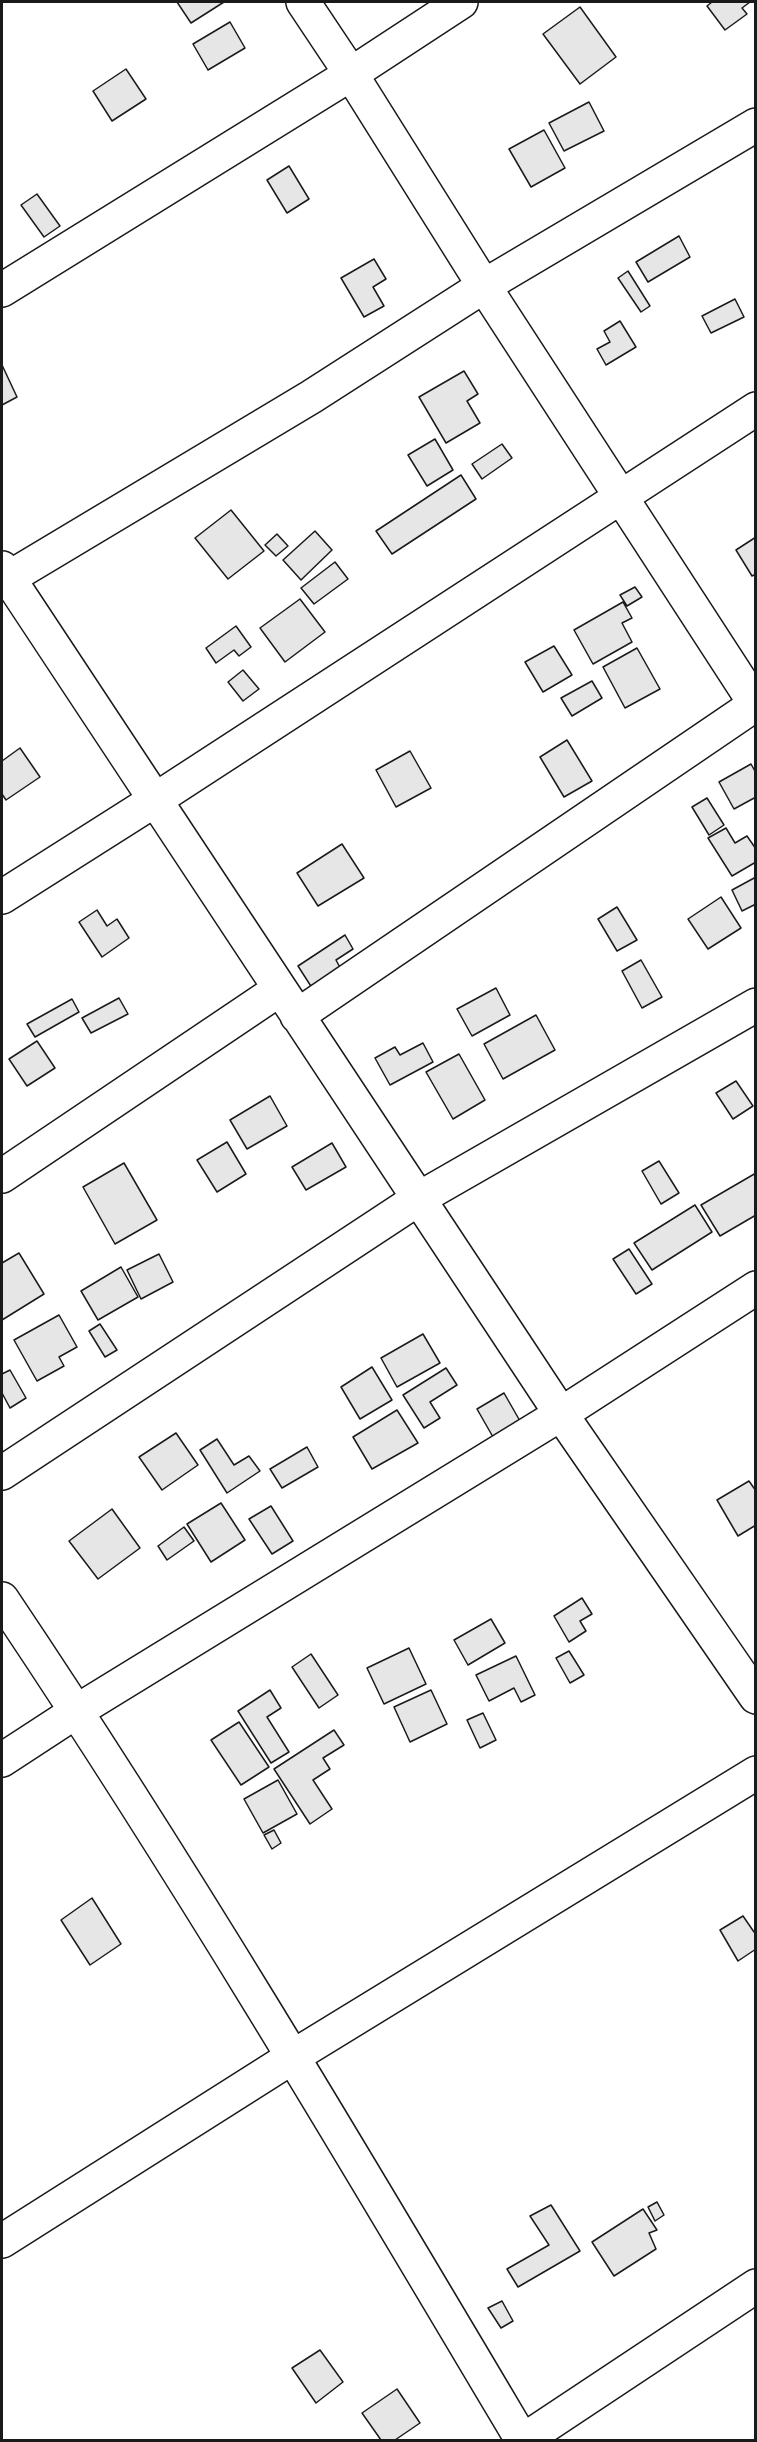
<!DOCTYPE html>
<html>
<head>
<meta charset="utf-8">
<style>
	body { margin:0 }
	#map { position:relative; width:757px; height:2442px; overflow:hidden; background:#fff; font-family:"Crimson Pro",serif }
	canvas { display:block }
	.frame { position:absolute; inset:0; border:3px solid #1a1a1a; pointer-events:none }
</style>
</head>
<body>
<div id="map">
<canvas width="757" height="2442"></canvas>
<div class="frame"></div>
</div>
<script>
const ctx = document.querySelector('canvas').getContext('2d');
ctx.lineJoin = 'round';
function paint(path, color) {
  ctx.fillStyle = color;
  ctx.fill(path, 'evenodd');
}
function strokePath(path, color, width, dash) {
  ctx.strokeStyle = color;
  ctx.lineWidth = width;
  ctx.lineCap = dash ? 'butt' : 'round';
  ctx.setLineDash(dash || []);
  ctx.stroke(path);
}
const building = new Path2D(`
	M 177,2 L 224,2 L 191,23 Z
	M 712,2 L 750,2 L 742,8 L 747,14 L 725,30 L 707,6 Z
	M 580,7 L 616,57 L 580,84 L 543,34 Z
	M 230,22 L 245,48 L 208,70 L 193,44 Z
	M 126,69 L 146,99 L 112,121 L 93,91 Z
	M 589,102 L 604,131 L 564,151 L 549,123 Z
	M 544,130 L 565,168 L 531,187 L 509,149 Z
	M 289,166 L 309,199 L 287,213 L 267,180 Z
	M 37,194 L 60,226 L 44,237 L 21,205 Z
	M 679,236 L 690,257 L 648,282 L 636,262 Z
	M 374,259 L 386,279 L 373,287 L 384,306 L 364,317 L 341,278 Z
	M 628,271 L 650,306 L 641,312 L 618,278 Z
	M 735,299 L 744,317 L 711,333 L 702,316 Z
	M 620,321 L 636,347 L 606,365 L 597,349 L 610,342 L 604,331 Z
	M 2,365 L 17,397 L 2,405 Z
	M 464,371 L 478,394 L 467,401 L 480,423 L 446,443 L 419,397 Z
	M 435,439 L 453,470 L 427,486 L 408,455 Z
	M 502,444 L 512,458 L 482,479 L 472,464 Z
	M 461,475 L 476,499 L 392,554 L 376,531 Z
	M 231,510 L 264,551 L 228,579 L 195,538 Z
	M 315,531 L 332,550 L 301,580 L 283,560 Z
	M 277,534 L 288,546 L 276,556 L 265,545 Z
	M 756,537 L 756,574 L 752,576 L 736,550 Z
	M 335,562 L 348,579 L 314,604 L 301,588 Z
	M 635,587 L 642,597 L 627,606 L 620,595 Z
	M 300,599 L 325,632 L 285,662 L 260,628 Z
	M 623,602 L 632,618 L 622,623 L 632,642 L 593,664 L 574,630 Z
	M 236,626 L 251,647 L 239,656 L 234,650 L 216,663 L 206,648 Z
	M 554,646 L 572,675 L 543,692 L 525,662 Z
	M 637,648 L 660,689 L 625,708 L 603,667 Z
	M 243,670 L 259,689 L 243,701 L 228,682 Z
	M 592,681 L 602,698 L 572,716 L 561,698 Z
	M 567,740 L 592,781 L 564,797 L 540,757 Z
	M 20,748 L 40,777 L 6,800 L 2,794 L 2,761 Z
	M 410,751 L 431,788 L 396,807 L 376,770 Z
	M 751,764 L 756,773 L 756,797 L 734,809 L 719,782 Z
	M 707,798 L 724,825 L 709,835 L 692,807 Z
	M 726,828 L 735,843 L 747,836 L 756,849 L 756,862 L 732,876 L 708,838 Z
	M 342,844 L 364,878 L 318,906 L 297,873 Z
	M 756,877 L 756,904 L 742,911 L 732,890 Z
	M 721,897 L 741,928 L 708,949 L 688,919 Z
	M 617,907 L 637,940 L 617,951 L 598,919 Z
	M 97,910 L 107,926 L 117,919 L 129,938 L 102,957 L 79,922 Z
	M 345,935 L 353,949 L 336,960 L 343,973 L 314,991 L 298,966 Z
	M 641,960 L 662,997 L 642,1008 L 622,971 Z
	M 496,988 L 510,1015 L 472,1036 L 457,1009 Z
	M 119,998 L 128,1014 L 91,1033 L 82,1018 Z
	M 72,999 L 79,1012 L 35,1037 L 27,1024 Z
	M 536,1015 L 555,1050 L 503,1079 L 484,1044 Z
	M 37,1041 L 55,1068 L 27,1086 L 9,1059 Z
	M 423,1043 L 433,1062 L 390,1085 L 375,1058 L 395,1047 L 400,1055 Z
	M 459,1054 L 485,1100 L 453,1119 L 426,1072 Z
	M 736,1081 L 753,1106 L 733,1119 L 716,1093 Z
	M 270,1096 L 287,1126 L 247,1149 L 230,1120 Z
	M 227,1142 L 246,1174 L 217,1192 L 197,1160 Z
	M 332,1143 L 346,1167 L 306,1190 L 292,1167 Z
	M 659,1161 L 679,1193 L 661,1204 L 642,1171 Z
	M 124,1163 L 157,1220 L 115,1244 L 83,1187 Z
	M 756,1173 L 756,1215 L 720,1236 L 701,1205 Z
	M 695,1205 L 712,1232 L 652,1270 L 634,1243 Z
	M 629,1249 L 652,1284 L 636,1294 L 613,1259 Z
	M 19,1253 L 44,1294 L 2,1320 L 2,1263 Z
	M 159,1254 L 173,1282 L 141,1299 L 127,1270 Z
	M 121,1267 L 138,1297 L 98,1320 L 81,1291 Z
	M 59,1315 L 77,1347 L 59,1357 L 64,1366 L 37,1381 L 14,1340 Z
	M 100,1324 L 117,1350 L 105,1357 L 89,1331 Z
	M 423,1334 L 440,1363 L 397,1387 L 381,1358 Z
	M 372,1367 L 392,1400 L 360,1419 L 341,1387 Z
	M 446,1368 L 457,1385 L 430,1402 L 440,1418 L 424,1428 L 403,1395 Z
	M 10,1370 L 26,1398 L 10,1408 L 2,1393 L 2,1374 Z
	M 504,1393 L 520,1421 L 493,1437 L 477,1409 Z
	M 397,1410 L 418,1443 L 372,1469 L 353,1437 Z
	M 176,1433 L 198,1465 L 162,1490 L 139,1457 Z
	M 217,1439 L 234,1465 L 249,1456 L 260,1471 L 227,1493 L 200,1450 Z
	M 307,1447 L 318,1467 L 282,1488 L 270,1469 Z
	M 749,1481 L 756,1491 L 756,1525 L 738,1536 L 717,1500 Z
	M 221,1503 L 245,1540 L 211,1562 L 187,1524 Z
	M 271,1506 L 293,1541 L 272,1554 L 249,1519 Z
	M 112,1509 L 140,1548 L 98,1579 L 69,1541 Z
	M 184,1527 L 194,1541 L 167,1560 L 158,1546 Z
	M 582,1598 L 592,1614 L 580,1621 L 586,1631 L 569,1642 L 554,1616 Z
	M 491,1619 L 505,1643 L 468,1665 L 454,1640 Z
	M 409,1648 L 426,1684 L 384,1704 L 367,1668 Z
	M 569,1651 L 584,1675 L 570,1683 L 556,1658 Z
	M 311,1654 L 338,1695 L 319,1708 L 292,1667 Z
	M 516,1656 L 535,1695 L 521,1702 L 514,1688 L 489,1701 L 476,1675 Z
	M 270,1690 L 281,1708 L 267,1717 L 289,1752 L 271,1763 L 238,1711 Z
	M 431,1690 L 447,1724 L 410,1742 L 394,1707 Z
	M 483,1713 L 496,1740 L 480,1748 L 467,1720 Z
	M 239,1722 L 269,1767 L 241,1785 L 211,1740 Z
	M 334,1730 L 344,1745 L 323,1758 L 330,1769 L 313,1780 L 332,1809 L 310,1824 L 274,1769 Z
	M 278,1780 L 297,1814 L 263,1833 L 244,1799 Z
	M 274,1830 L 281,1843 L 272,1849 L 264,1835 Z
	M 92,1898 L 121,1944 L 90,1965 L 61,1920 Z
	M 743,1916 L 754,1932 L 756,1931 L 756,1949 L 738,1961 L 720,1930 Z
	M 657,2202 L 664,2215 L 655,2221 L 648,2207 Z
	M 551,2205 L 580,2251 L 518,2287 L 507,2269 L 549,2245 L 530,2216 Z
	M 643,2209 L 657,2230 L 649,2233 L 656,2249 L 614,2276 L 592,2242 Z
	M 502,2301 L 513,2321 L 501,2328 L 488,2308 Z
	M 320,2350 L 343,2382 L 316,2403 L 292,2368 Z
	M 397,2389 L 420,2423 L 395,2440 L 381,2440 L 362,2413 Z`);
const minor = new Path2D(`
	M 303,2 L 351,74 L 484,286 L 756,705
	M 2,290 L 351,74 L 461,2
	M 2,568 L 561,1414 L 756,1697
	M 2,582 L 311,397 L 484,286 L 756,125
	M 2,897 L 155,800 L 756,409
	M 297,1016 L 756,704
	M 2,1176 L 280,989
	M 2,1473 L 418,1199 L 756,1005
	M 2,1599 C 186,1873 354,2157 522,2440
	M 2,1760 L 77,1711 L 561,1414 L 756,1288
	M 2,2241 L 294,2056 L 756,1773
	M 524,2440 L 756,2286`);
paint(building, '#e6e6e6');
strokePath(building, '#1a1a1a', 1.5);
strokePath(minor, '#1a1a1a', 36);
strokePath(minor, '#fff', 33);
</script>
</body>
</html>
